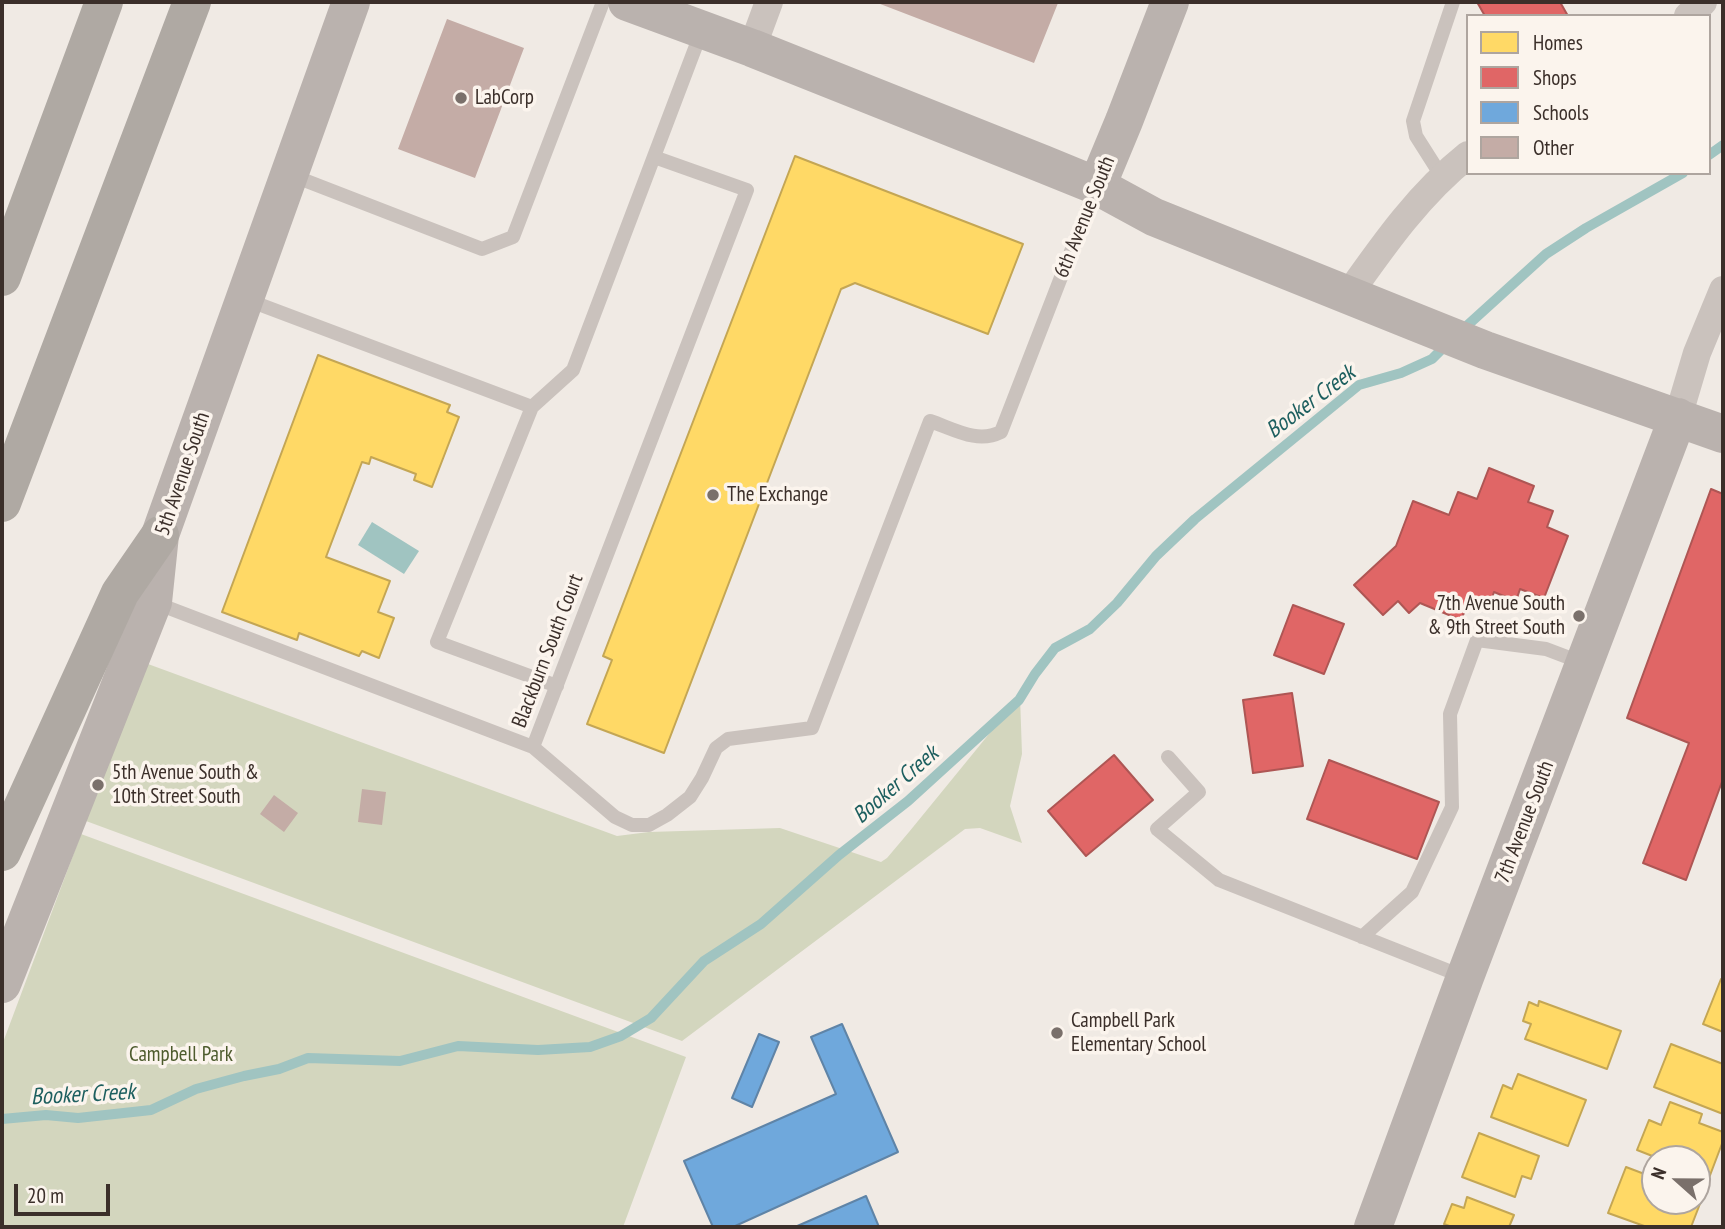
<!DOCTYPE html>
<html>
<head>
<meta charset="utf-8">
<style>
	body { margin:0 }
	#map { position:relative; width:1725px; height:1229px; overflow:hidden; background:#f0eae4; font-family:"PT Sans Narrow",sans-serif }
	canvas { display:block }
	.frame { position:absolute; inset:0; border:4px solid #3b2f2a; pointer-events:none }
	.legend { position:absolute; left:1466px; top:14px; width:245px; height:161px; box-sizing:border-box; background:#fbf4ed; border:2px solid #aea59f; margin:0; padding:9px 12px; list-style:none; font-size:21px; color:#3b2f2a }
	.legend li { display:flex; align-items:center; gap:14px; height:35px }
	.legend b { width:35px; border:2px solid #aea59f }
	.north { position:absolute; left:1641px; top:1145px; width:70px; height:70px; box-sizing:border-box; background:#fbf4ed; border:2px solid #aea59f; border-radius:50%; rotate:291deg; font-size:19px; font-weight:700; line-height:28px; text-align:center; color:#3b2f2a }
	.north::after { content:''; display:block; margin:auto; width:24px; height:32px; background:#7a706b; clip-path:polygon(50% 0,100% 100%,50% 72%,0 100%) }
	.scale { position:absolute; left:14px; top:1184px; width:96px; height:32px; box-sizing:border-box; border:4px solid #3b2f2a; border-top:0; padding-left:9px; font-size:21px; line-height:24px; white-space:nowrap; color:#3b2f2a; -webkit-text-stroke:5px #fbf4ed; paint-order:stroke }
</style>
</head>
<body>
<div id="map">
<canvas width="1725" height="1229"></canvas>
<div class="frame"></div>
<ul class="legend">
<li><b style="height:19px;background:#ffd966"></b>Homes</li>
<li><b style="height:19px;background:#e06666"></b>Shops</li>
<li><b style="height:19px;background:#6fa8dc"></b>Schools</li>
<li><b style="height:19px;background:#c4aca6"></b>Other</li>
</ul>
<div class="north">N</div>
<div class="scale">20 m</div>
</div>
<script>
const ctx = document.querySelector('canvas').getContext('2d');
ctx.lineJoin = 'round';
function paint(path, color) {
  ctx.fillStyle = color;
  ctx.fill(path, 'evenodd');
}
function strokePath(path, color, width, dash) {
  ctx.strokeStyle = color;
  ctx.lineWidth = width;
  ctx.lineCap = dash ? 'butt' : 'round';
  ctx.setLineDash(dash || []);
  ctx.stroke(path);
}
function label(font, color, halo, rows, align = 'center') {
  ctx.font = font + ' "PT Sans Narrow",sans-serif';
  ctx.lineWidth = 7;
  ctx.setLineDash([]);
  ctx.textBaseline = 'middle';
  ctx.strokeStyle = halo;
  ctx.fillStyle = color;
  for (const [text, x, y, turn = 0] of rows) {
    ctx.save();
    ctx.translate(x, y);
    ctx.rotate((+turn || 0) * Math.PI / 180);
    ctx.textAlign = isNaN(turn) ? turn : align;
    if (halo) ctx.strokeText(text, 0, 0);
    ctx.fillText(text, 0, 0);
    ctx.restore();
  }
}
const green = new Path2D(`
	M 148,664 L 617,836 L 649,832 L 780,828 L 881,862 L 887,858 L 909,832 L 1020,696 L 1022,754 L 1010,806 L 1022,843 L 980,828 L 965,829 L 682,1041 L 86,821 Z
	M 81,834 L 686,1057 L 623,1227 L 2,1227 L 2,1045 Z`);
const water = new Path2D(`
	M 372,522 L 419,551 L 404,574 L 358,545 Z`);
const homes = new Path2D(`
	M 795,156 L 1023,244 L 988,334 L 855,283 L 841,289 L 664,753 L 587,724 L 612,660 L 603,656 Z
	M 318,355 L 450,405 L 447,412 L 459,417 L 432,487 L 414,480 L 416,474 L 371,457 L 369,464 L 362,462 L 326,557 L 390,581 L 378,612 L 394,618 L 379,658 L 362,651 L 359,656 L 299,633 L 297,640 L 222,612 Z
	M 1721,979 L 1723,980 L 1723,1032 L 1703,1024 Z
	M 1539,1001 L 1621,1031 L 1607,1069 L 1525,1039 L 1531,1024 L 1523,1021 L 1529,1002 L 1538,1006 Z
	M 1671,1044 L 1723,1064 L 1723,1114 L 1654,1087 Z
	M 1518,1074 L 1586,1100 L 1568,1146 L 1491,1117 L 1503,1085 L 1512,1089 Z
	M 1670,1102 L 1702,1114 L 1699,1123 L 1723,1132 L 1723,1141 L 1709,1178 L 1697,1173 L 1697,1159 L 1660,1159 L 1637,1150 L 1649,1120 L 1661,1125 Z
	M 1479,1133 L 1539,1156 L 1531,1179 L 1522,1176 L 1515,1197 L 1462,1177 Z
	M 1626,1167 L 1655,1178 L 1655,1201 L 1697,1201 L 1697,1194 L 1703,1196 L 1691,1227 L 1647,1227 L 1608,1213 Z
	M 1467,1197 L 1514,1215 L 1509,1227 L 1452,1227 L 1444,1224 L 1452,1204 L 1464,1208 Z`);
const shops = new Path2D(`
	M 1477,2 L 1560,2 L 1568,16 L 1485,16 Z
	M 1489,468 L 1534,486 L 1528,502 L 1553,511 L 1547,527 L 1568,536 L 1544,598 L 1520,589 L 1516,601 L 1494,592 L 1489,606 L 1470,598 L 1461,620 L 1420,603 L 1409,613 L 1398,601 L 1383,615 L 1354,585 L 1396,546 L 1413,501 L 1449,515 L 1458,492 L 1477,499 Z
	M 1711,489 L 1723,494 L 1723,779 L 1686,880 L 1643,863 L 1689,743 L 1627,718 Z
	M 1293,605 L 1344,624 L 1324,674 L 1274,655 Z
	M 1292,693 L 1303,766 L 1253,773 L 1243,700 Z
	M 1114,755 L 1153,800 L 1086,856 L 1048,811 Z
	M 1329,760 L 1439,802 L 1417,859 L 1307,819 Z`);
const schools = new Path2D(`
	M 842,1024 L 898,1152 L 733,1227 L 713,1227 L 684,1161 L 836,1094 L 811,1037 Z
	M 759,1034 L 779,1042 L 752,1107 L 732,1098 Z
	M 866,1196 L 879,1227 L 795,1227 Z`);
const stream = new Path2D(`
	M 1709,155 L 1723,145
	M 1460,332 L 1546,254 L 1586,228 L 1683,173
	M 2,1119 L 46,1115 L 78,1118 L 151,1110 L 196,1089 L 244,1076 L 279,1069 L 308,1058 L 400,1061 L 458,1046 L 538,1050 L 590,1047 L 621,1036 L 651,1018 L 704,961 L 761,924 L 839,855 L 908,801 L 1019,700 L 1035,674 L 1055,648 L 1090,629 L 1117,603 L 1156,556 L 1195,519 L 1359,385 L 1401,373 L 1432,359 L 1446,345`);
const building = new Path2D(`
	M 875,2 L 1053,2 L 1058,3 L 1034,63 Z
	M 447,19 L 524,48 L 475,178 L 398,149 Z
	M 362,789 L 386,792 L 382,825 L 358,822 Z
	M 274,795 L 298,813 L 284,832 L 260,814 Z`);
const lane = new Path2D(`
	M 291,175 L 482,249 L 513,237 L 603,2
	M 1442,177 L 1416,136 L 1413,121 L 1453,2
	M 245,299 L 532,407
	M 153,602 L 533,747 L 615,817 L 632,825 L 649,825 L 667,815 L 690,797 L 702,778 L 716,748 L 728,739 L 812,728 L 930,421 C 954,429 977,444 1001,432 L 1096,187
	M 557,686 L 437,642 L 532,407 L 573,370 L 702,30
	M 533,747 L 747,190 L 654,157
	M 1168,757 L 1199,792 L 1157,829 L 1219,880 L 1464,977
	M 1362,937 L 1412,892 L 1452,807 L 1450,714 L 1477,640 L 1546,649 L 1583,663`);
const street = new Path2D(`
	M 1688,16 L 1703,2
	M 752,48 L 769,2
	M 1348,295 C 1384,244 1419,194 1468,155
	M 1678,417 L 1697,353 L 1723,290`);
const secondary = new Path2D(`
	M 627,2 L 752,48 L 1043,164 L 1097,186 L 1154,217 L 1415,322 L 1485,350 L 1723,434
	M 1097,186 L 1124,121 L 1170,2
	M 2,984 L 153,602 L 160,535 L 351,2
	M 1373,1227 L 1465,977 L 1678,417`);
const highway = new Path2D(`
	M 2,277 L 104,2
	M 2,503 L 192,2
	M 2,852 L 120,593 L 160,535`);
const markers = [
	[461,98,7,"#7a706b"],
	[713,495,7,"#7a706b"],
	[1579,616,7,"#7a706b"],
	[98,785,7,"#7a706b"],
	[1057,1033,7,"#7a706b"]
];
const poiNames = [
	["LabCorp",475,98],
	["The Exchange",727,495],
	["7th Avenue South",1565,604,"right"],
	["& 9th Street South",1565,628,"right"],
	["5th Avenue South &",112,773],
	["10th Street South",112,797],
	["Campbell Park",1071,1021],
	["Elementary School",1071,1045]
];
const streetNames = [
	["6th Avenue South",1085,217,-68],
	["5th Avenue South",183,474,-71],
	["Blackburn South Court",548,651,-69],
	["7th Avenue South",1525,822,-69]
];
const parkNames = [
	["Campbell Park",181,1055]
];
const waterNames = [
	["Booker Creek",1311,402,-37],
	["Booker Creek",896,785,-41],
	["Booker Creek",83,1095,-3]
];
paint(green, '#d3d6be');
paint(water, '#a0c4c1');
paint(homes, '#ffd966');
strokePath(homes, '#c4a654', 2);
paint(shops, '#e06666');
strokePath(shops, '#ae5654', 2);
paint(schools, '#6fa8dc');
strokePath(schools, '#5f84a7', 2);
strokePath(stream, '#a0c4c1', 10);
paint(building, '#c4aca6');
strokePath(lane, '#cac2bd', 14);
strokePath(street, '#cac2bd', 28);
strokePath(secondary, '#bab2ae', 38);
strokePath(highway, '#afa9a3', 38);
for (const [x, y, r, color] of markers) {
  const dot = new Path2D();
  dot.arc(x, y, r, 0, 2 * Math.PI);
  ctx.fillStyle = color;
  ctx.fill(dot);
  strokePath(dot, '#fbf4ed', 2.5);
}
label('21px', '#3b2f2a', '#fbf4ed', poiNames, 'left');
label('21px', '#3b2f2a', '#fbf4ed', streetNames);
label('21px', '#4d5b2d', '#fbf4ed', parkNames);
label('italic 23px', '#1d5f5f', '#fbf4ed', waterNames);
</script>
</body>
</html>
